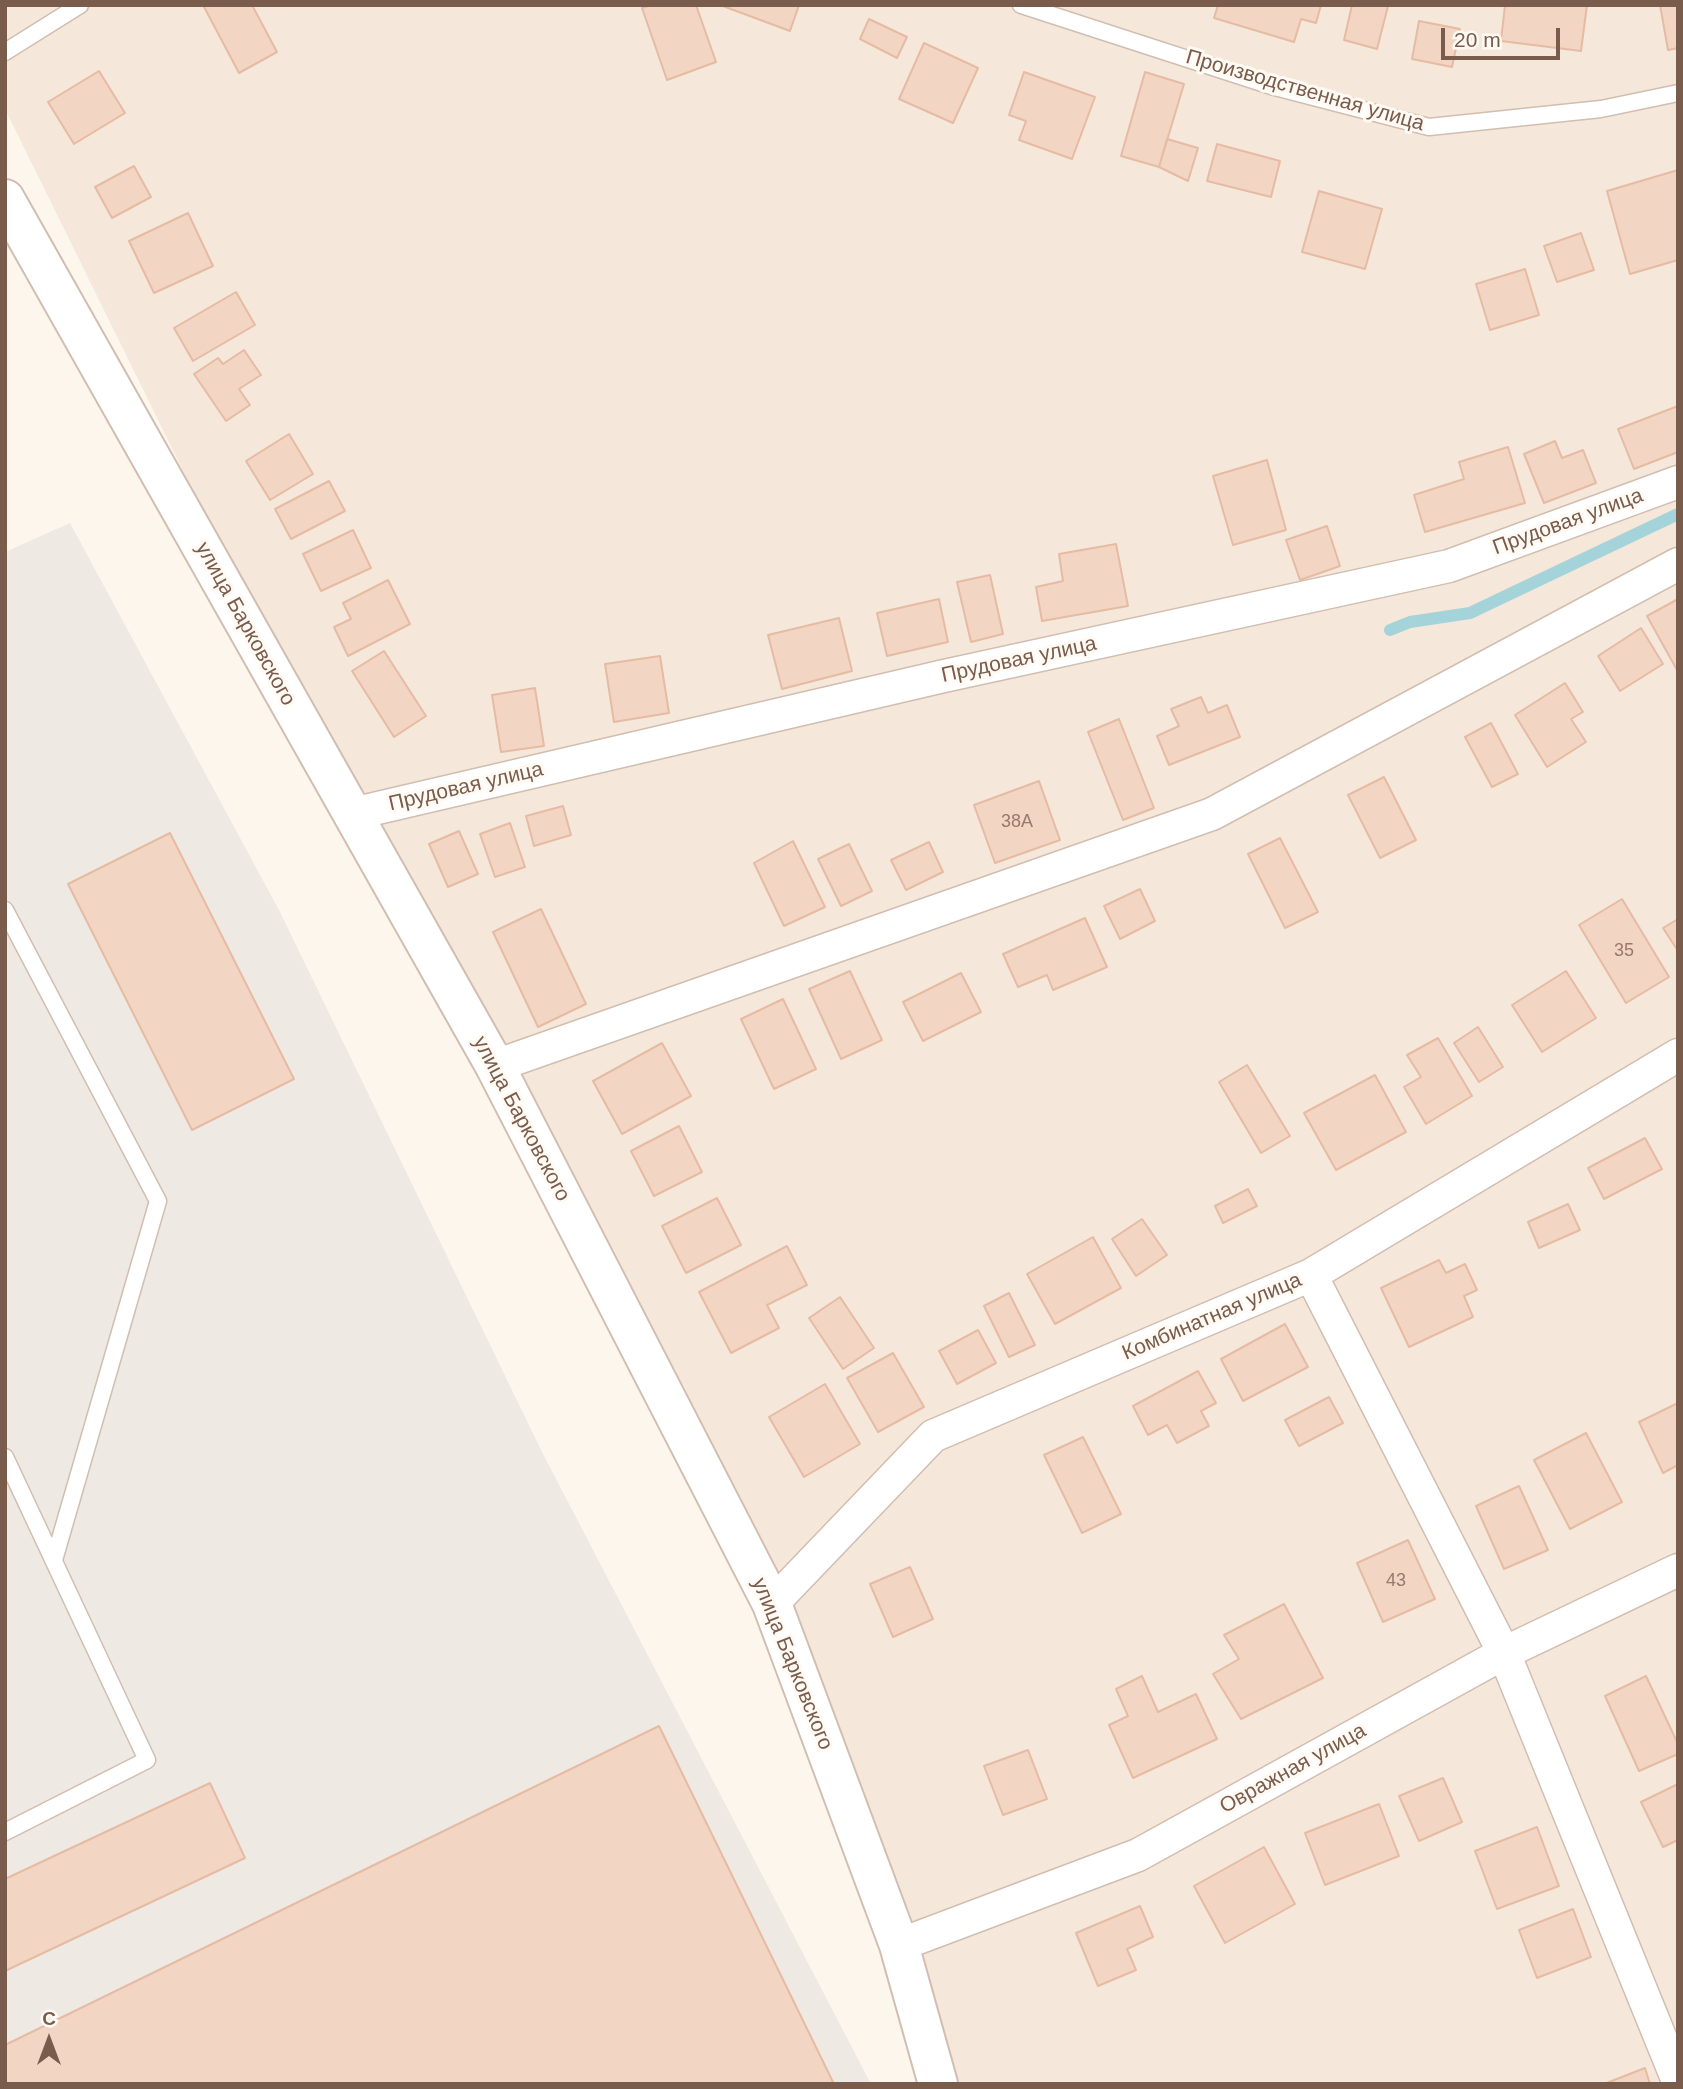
<!DOCTYPE html>
<html>
<head>
<meta charset="utf-8">
<style>
	body { margin:0 }
	#map { position:relative; width:1683px; height:2089px; overflow:hidden; background:#fdf6ec; font-family:Helvetica,sans-serif }
	canvas { display:block }
	.frame { position:absolute; inset:0; border:7px solid #7a5c4d; pointer-events:none }
	.north { position:absolute; left:14px; top:2005px; width:70px; height:70px; -webkit-text-stroke:5px #fffaf3; paint-order:stroke; rotate:0deg; font-size:19px; font-weight:700; line-height:28px; text-align:center; color:#7a5c4d }
	.north::after { content:''; display:block; margin:auto; width:24px; height:32px; background:#7a5c4d; clip-path:polygon(50% 0,100% 100%,50% 72%,0 100%) }
	.scale { position:absolute; left:1441px; top:28px; width:119px; height:32px; box-sizing:border-box; border:4px solid #7a5c4d; border-top:0; padding-left:9px; font-size:21px; line-height:24px; white-space:nowrap; color:#7a5c4d; -webkit-text-stroke:5px #fffaf3; paint-order:stroke }
</style>
</head>
<body>
<div id="map">
<canvas width="1683" height="2089"></canvas>
<div class="frame"></div>
<div class="north">С</div>
<div class="scale">20 m</div>
</div>
<script>
const ctx = document.querySelector('canvas').getContext('2d');
ctx.lineJoin = 'round';
function paint(path, color) {
  ctx.fillStyle = color;
  ctx.fill(path, 'evenodd');
}
function strokePath(path, color, width, dash) {
  ctx.strokeStyle = color;
  ctx.lineWidth = width;
  ctx.lineCap = dash ? 'butt' : 'round';
  ctx.setLineDash(dash || []);
  ctx.stroke(path);
}
function label(font, color, halo, rows, align = 'center') {
  ctx.font = font + ' Helvetica,sans-serif';
  ctx.lineWidth = 6;
  ctx.setLineDash([]);
  ctx.textBaseline = 'middle';
  ctx.strokeStyle = halo;
  ctx.fillStyle = color;
  for (const [text, x, y, turn = 0] of rows) {
    ctx.save();
    ctx.translate(x, y);
    ctx.rotate((+turn || 0) * Math.PI / 180);
    ctx.textAlign = isNaN(turn) ? turn : align;
    if (halo) ctx.strokeText(text, 0, 0);
    ctx.fillText(text, 0, 0);
    ctx.restore();
  }
}
const residential = new Path2D(`
	M 5,5 L 1678,5 L 1678,2084 L 938,2084 L 772,1604 L 352,814 L 5,109 Z`);
const industrial = new Path2D(`
	M 70,523 L 280,912 L 542,1452 L 871,2084 L 5,2084 L 5,552 Z`);
const stream = new Path2D(`
	M 1390,630 L 1410,622 L 1470,613 L 1678,514`);
const building = new Path2D(`
	M 203,5 L 252,5 L 277,52 L 239,73 Z
	M 651,5 L 696,5 L 716,62 L 667,80 L 642,8 Z
	M 720,5 L 799,5 L 790,31 Z
	M 1218,5 L 1321,5 L 1316,23 L 1301,19 L 1294,42 L 1214,18 Z
	M 1352,5 L 1388,6 L 1377,49 L 1344,40 Z
	M 1505,5 L 1587,5 L 1581,51 L 1501,41 Z
	M 1660,5 L 1678,5 L 1678,48 L 1668,50 Z
	M 869,19 L 907,37 L 897,58 L 860,39 Z
	M 1419,21 L 1460,29 L 1452,67 L 1412,59 Z
	M 924,43 L 978,68 L 953,123 L 899,99 Z
	M 99,71 L 125,113 L 74,144 L 48,102 Z
	M 1024,72 L 1095,97 L 1072,159 L 1019,140 L 1026,121 L 1009,115 Z
	M 1145,72 L 1184,84 L 1159,167 L 1121,156 Z
	M 1167,139 L 1198,148 L 1188,181 L 1159,167 Z
	M 1217,144 L 1280,161 L 1271,197 L 1207,181 Z
	M 134,166 L 151,197 L 112,218 L 95,187 Z
	M 1678,170 L 1678,260 L 1630,274 L 1607,191 Z
	M 1319,191 L 1382,209 L 1365,269 L 1302,252 Z
	M 188,213 L 213,266 L 154,293 L 129,241 Z
	M 1581,233 L 1594,270 L 1557,282 L 1544,246 Z
	M 1525,269 L 1539,315 L 1490,330 L 1476,284 Z
	M 236,292 L 255,325 L 193,361 L 174,328 Z
	M 244,350 L 261,375 L 239,389 L 250,405 L 226,421 L 194,374 L 218,358 L 223,364 Z
	M 1678,406 L 1678,452 L 1634,469 L 1618,429 Z
	M 289,434 L 313,474 L 270,500 L 246,461 Z
	M 1555,441 L 1562,458 L 1583,450 L 1596,483 L 1544,503 L 1524,454 Z
	M 1508,447 L 1525,503 L 1425,532 L 1414,495 L 1464,479 L 1459,462 Z
	M 1267,460 L 1286,530 L 1233,545 L 1213,476 Z
	M 329,481 L 345,511 L 291,539 L 275,509 Z
	M 1327,526 L 1340,566 L 1300,580 L 1286,540 Z
	M 353,530 L 371,568 L 321,591 L 303,554 Z
	M 1116,544 L 1128,606 L 1042,621 L 1036,587 L 1063,581 L 1059,554 Z
	M 990,575 L 1003,634 L 971,642 L 957,582 Z
	M 388,580 L 410,624 L 348,656 L 334,627 L 351,619 L 343,603 Z
	M 939,599 L 948,642 L 887,656 L 877,613 Z
	M 1678,599 L 1678,670 L 1677,670 L 1647,616 Z
	M 839,618 L 852,671 L 782,689 L 768,635 Z
	M 1641,628 L 1663,664 L 1620,691 L 1598,656 Z
	M 384,651 L 426,716 L 394,737 L 352,671 Z
	M 660,656 L 669,713 L 614,722 L 605,664 Z
	M 1565,683 L 1583,712 L 1571,719 L 1586,742 L 1547,767 L 1515,715 Z
	M 535,688 L 544,746 L 501,752 L 492,695 Z
	M 1201,697 L 1208,713 L 1227,705 L 1240,737 L 1169,765 L 1157,736 L 1179,726 L 1171,709 Z
	M 1119,719 L 1154,808 L 1123,820 L 1088,732 Z
	M 1491,723 L 1518,774 L 1492,787 L 1465,737 Z
	M 1384,777 L 1416,840 L 1380,858 L 1348,795 Z
	M 1039,781 L 1060,840 L 995,863 L 974,805 Z
	M 563,806 L 571,835 L 534,846 L 526,816 Z
	M 510,823 L 525,867 L 495,877 L 480,834 Z
	M 459,831 L 478,874 L 448,887 L 429,844 Z
	M 170,833 L 294,1079 L 192,1130 L 68,884 Z
	M 1280,838 L 1318,912 L 1285,928 L 1248,854 Z
	M 793,841 L 825,907 L 784,926 L 754,863 Z
	M 929,842 L 943,872 L 906,890 L 891,860 Z
	M 849,844 L 872,891 L 841,906 L 818,859 Z
	M 1140,889 L 1155,921 L 1120,939 L 1104,906 Z
	M 1622,899 L 1669,977 L 1626,1003 L 1579,925 Z
	M 541,909 L 586,1004 L 538,1027 L 493,932 Z
	M 1085,918 L 1107,967 L 1053,990 L 1047,975 L 1018,987 L 1003,954 Z
	M 1678,919 L 1678,951 L 1663,928 Z
	M 850,971 L 882,1040 L 841,1059 L 809,989 Z
	M 1566,971 L 1596,1018 L 1542,1052 L 1512,1005 Z
	M 961,973 L 981,1012 L 923,1041 L 903,1002 Z
	M 783,999 L 816,1069 L 774,1089 L 741,1019 Z
	M 1478,1027 L 1503,1067 L 1479,1082 L 1454,1043 Z
	M 1438,1038 L 1472,1096 L 1426,1124 L 1404,1087 L 1421,1077 L 1407,1055 Z
	M 662,1043 L 691,1096 L 622,1134 L 593,1081 Z
	M 1247,1065 L 1290,1136 L 1261,1153 L 1219,1082 Z
	M 1375,1075 L 1406,1132 L 1336,1170 L 1304,1113 Z
	M 679,1126 L 702,1172 L 654,1196 L 631,1151 Z
	M 1645,1138 L 1662,1169 L 1604,1199 L 1588,1168 Z
	M 1248,1189 L 1257,1206 L 1223,1223 L 1215,1206 Z
	M 717,1198 L 741,1245 L 686,1273 L 662,1226 Z
	M 1568,1204 L 1580,1230 L 1539,1248 L 1528,1222 Z
	M 1142,1219 L 1167,1255 L 1136,1276 L 1112,1239 Z
	M 1093,1237 L 1121,1288 L 1055,1324 L 1027,1274 Z
	M 787,1246 L 807,1285 L 767,1305 L 779,1328 L 731,1353 L 699,1292 Z
	M 1439,1260 L 1446,1273 L 1465,1264 L 1477,1290 L 1464,1296 L 1473,1317 L 1409,1347 L 1381,1288 Z
	M 1009,1293 L 1035,1345 L 1009,1357 L 984,1306 Z
	M 840,1297 L 874,1348 L 843,1369 L 809,1318 Z
	M 1285,1324 L 1308,1367 L 1243,1401 L 1221,1359 Z
	M 978,1330 L 996,1363 L 957,1384 L 939,1351 Z
	M 893,1353 L 924,1407 L 878,1432 L 847,1378 Z
	M 1198,1371 L 1216,1403 L 1201,1411 L 1209,1426 L 1177,1443 L 1167,1425 L 1148,1435 L 1133,1406 Z
	M 825,1384 L 860,1444 L 804,1477 L 769,1417 Z
	M 1329,1397 L 1343,1423 L 1299,1446 L 1285,1420 Z
	M 1678,1403 L 1678,1465 L 1663,1473 L 1639,1422 Z
	M 1586,1433 L 1622,1502 L 1570,1529 L 1534,1460 Z
	M 1083,1437 L 1121,1514 L 1082,1533 L 1044,1455 Z
	M 1519,1486 L 1548,1550 L 1504,1569 L 1476,1506 Z
	M 1408,1540 L 1435,1599 L 1383,1622 L 1357,1563 Z
	M 910,1567 L 933,1619 L 893,1637 L 870,1584 Z
	M 1284,1604 L 1323,1678 L 1241,1719 L 1213,1674 L 1239,1659 L 1224,1635 Z
	M 1142,1676 L 1158,1712 L 1196,1694 L 1217,1739 L 1133,1778 L 1109,1725 L 1128,1716 L 1116,1689 Z
	M 1646,1676 L 1678,1744 L 1678,1754 L 1639,1771 L 1605,1696 Z
	M 659,1726 L 834,2084 L 5,2084 L 5,2045 Z
	M 1028,1750 L 1047,1799 L 1003,1815 L 984,1766 Z
	M 1443,1778 L 1462,1822 L 1419,1841 L 1399,1796 Z
	M 210,1783 L 245,1858 L 5,1971 L 5,1879 Z
	M 1678,1784 L 1678,1840 L 1663,1847 L 1641,1802 Z
	M 1379,1804 L 1399,1856 L 1325,1885 L 1305,1833 Z
	M 1537,1827 L 1559,1886 L 1497,1909 L 1475,1851 Z
	M 1264,1847 L 1295,1904 L 1225,1943 L 1194,1886 Z
	M 1140,1906 L 1153,1937 L 1127,1949 L 1136,1970 L 1098,1986 L 1076,1933 Z
	M 1573,1909 L 1591,1957 L 1537,1978 L 1519,1930 Z
	M 1645,2068 L 1650,2084 L 1604,2084 Z`);
const service = new Path2D(`
	M 1021,5 L 1271,86 L 1429,127 L 1601,109 L 1678,93
	M 5,52 L 80,5
	M 5,910 L 158,1201 L 54,1560
	M 5,1457 L 147,1760 L 5,1832`);
const minor = new Path2D(`
	M 352,814 L 944,676 L 1449,566 L 1678,482
	M 495,1066 L 1212,814 L 1678,564
	M 1311,1275 L 1504,1653 L 1678,2081
	M 772,1604 L 933,1436 L 1311,1275 L 1678,1055
	M 899,1945 L 1138,1855 L 1504,1653 L 1678,1570`);
const tertiary = new Path2D(`
	M 5,199 L 495,1066 L 772,1604 L 899,1945 L 938,2084`);
const numberNames = [
	["38А",1017,822],
	["35",1624,951],
	["43",1396,1581]
];
const streetNames = [
	["Производственная улица",1305,91,16],
	["Прудовая улица",1568,522,-20],
	["улица Барковского",245,624,61],
	["Прудовая улица",1019,660,-12],
	["Прудовая улица",466,787,-13],
	["улица Барковского",521,1119,62],
	["Комбинатная улица",1212,1317,-23],
	["улица Барковского",792,1664,68],
	["Овражная улица",1293,1769,-29]
];
paint(residential, '#f5e8da');
paint(industrial, '#efe9e4');
strokePath(stream, '#a5d3da', 12);
paint(building, '#f3d5c3');
strokePath(building, '#e6bba3', 2);
strokePath(service, '#d1beb0', 19);
strokePath(minor, '#d1beb0', 35);
strokePath(tertiary, '#d1beb0', 42);
strokePath(service, '#fff', 16);
strokePath(minor, '#fff', 32);
strokePath(tertiary, '#fff', 38);
label('18px', '#987a6a', null, numberNames);
label('21px', '#7a5c4d', '#fffaf3', streetNames);
</script>
</body>
</html>
